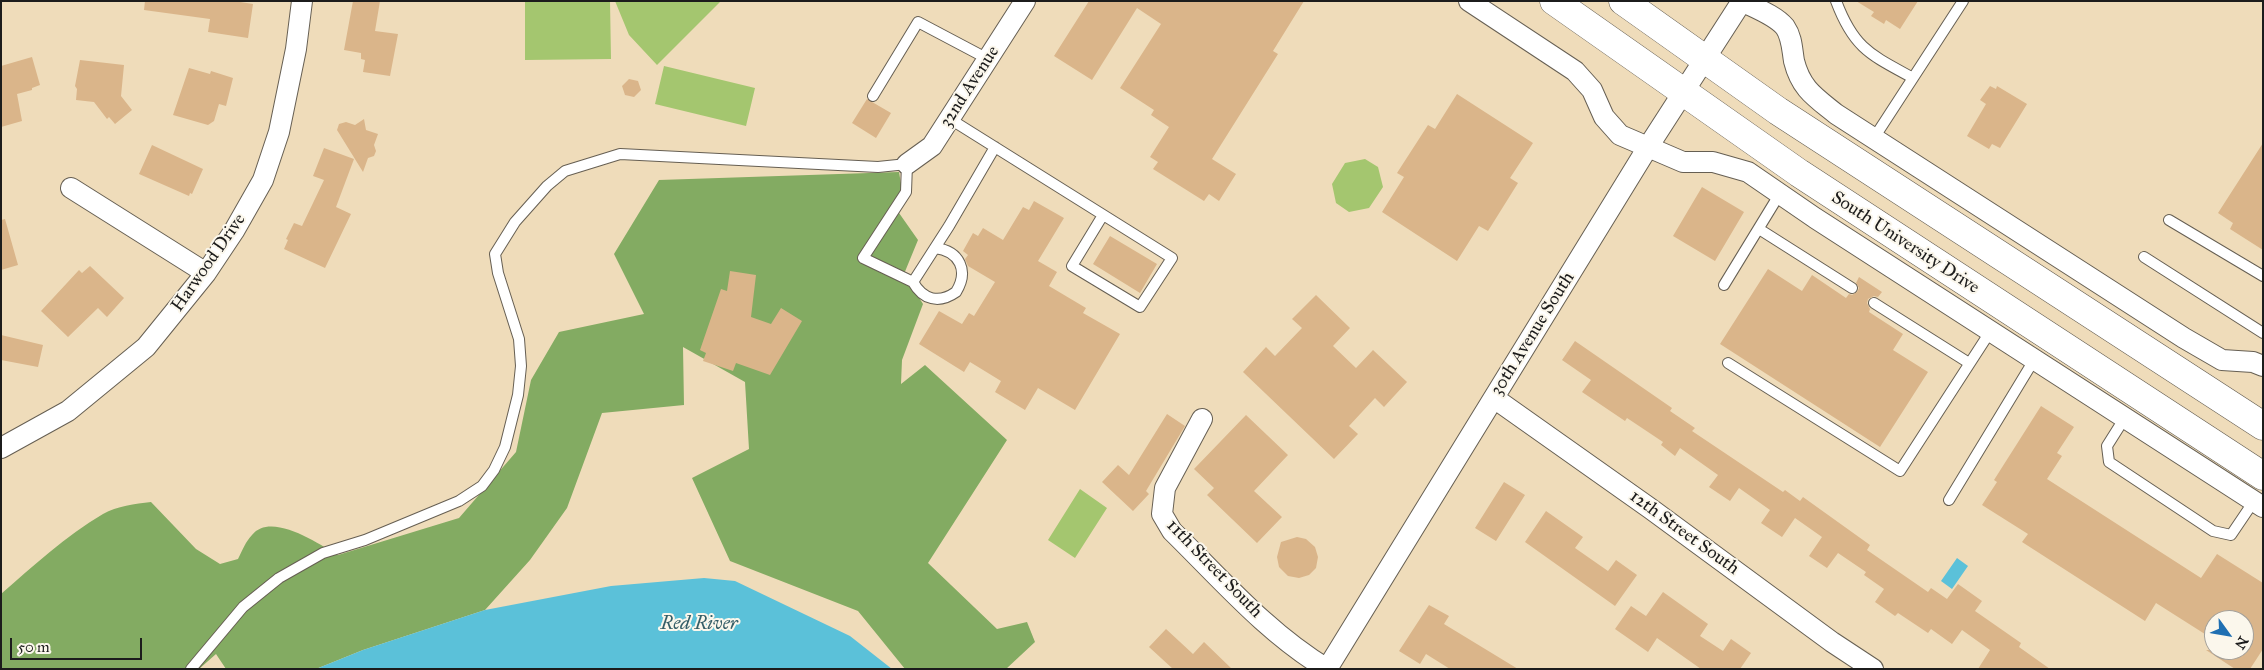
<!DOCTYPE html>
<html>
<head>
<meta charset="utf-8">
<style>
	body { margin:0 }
	#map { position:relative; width:2264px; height:670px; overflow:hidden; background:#efdcba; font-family:"IM FELL Great Primer",serif }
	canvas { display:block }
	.frame { position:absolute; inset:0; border:2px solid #1c1c1c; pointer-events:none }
	.north { position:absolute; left:2204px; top:610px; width:50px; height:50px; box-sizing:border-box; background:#fbf7ec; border:1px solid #a29f99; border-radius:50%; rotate:122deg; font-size:14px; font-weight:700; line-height:20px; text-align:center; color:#1c1c1c }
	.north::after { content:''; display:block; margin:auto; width:18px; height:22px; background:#1f6fb2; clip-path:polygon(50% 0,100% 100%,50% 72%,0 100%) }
	.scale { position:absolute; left:10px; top:638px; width:132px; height:22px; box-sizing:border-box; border:2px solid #1c1c1c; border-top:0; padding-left:6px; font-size:15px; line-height:18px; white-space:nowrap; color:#1c1c1c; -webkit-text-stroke:4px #fbf7ec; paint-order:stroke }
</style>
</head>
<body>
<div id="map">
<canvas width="2264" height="670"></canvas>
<div class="frame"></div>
<div class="north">N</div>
<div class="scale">50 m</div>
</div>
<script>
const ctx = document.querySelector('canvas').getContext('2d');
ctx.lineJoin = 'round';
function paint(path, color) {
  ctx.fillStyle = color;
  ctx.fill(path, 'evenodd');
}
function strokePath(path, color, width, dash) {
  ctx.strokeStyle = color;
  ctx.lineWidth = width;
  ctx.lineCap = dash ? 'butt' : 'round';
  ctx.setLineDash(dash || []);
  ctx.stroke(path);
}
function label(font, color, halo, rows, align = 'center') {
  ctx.font = font + ' "IM FELL Great Primer",serif';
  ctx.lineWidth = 4;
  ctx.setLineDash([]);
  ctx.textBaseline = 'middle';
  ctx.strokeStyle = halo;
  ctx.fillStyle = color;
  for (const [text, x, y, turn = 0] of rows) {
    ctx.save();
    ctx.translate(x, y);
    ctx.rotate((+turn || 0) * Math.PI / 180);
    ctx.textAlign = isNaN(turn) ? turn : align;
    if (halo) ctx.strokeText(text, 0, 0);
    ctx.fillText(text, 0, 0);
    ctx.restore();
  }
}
const green = new Path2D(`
	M 525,1 L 610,1 L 611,59 L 525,60 Z
	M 615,1 L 721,1 L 657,65 L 629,35 Z
	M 664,66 L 755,88 L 746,126 L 655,104 Z
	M 1365,159 L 1378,167 L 1383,187 L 1369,208 L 1349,212 L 1336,203 L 1332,184 L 1345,163 Z
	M 1080,489 L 1107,508 L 1075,558 L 1048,540 Z`);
const forest = new Path2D(`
	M 899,172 L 902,190 L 892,203 L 918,240 L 904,274 L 923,304 L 902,360 L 901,384 L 925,365 L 1007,440 L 928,563 L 997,629 L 1027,622 L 1035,642 L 1006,669 L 905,669 L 858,611 L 730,561 L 692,478 L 749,449 L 745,382 L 683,347 L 684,405 L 602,413 L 567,508 L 530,560 L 485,610 L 363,650 L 316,669 L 226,669 L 216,654 L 199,669 L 1,669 L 1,594 C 33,566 66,536 103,514 C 117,506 135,504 151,502 L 196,549 L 220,564 L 238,559 C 242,551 246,541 252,535 C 271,511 319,544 338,555 L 459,518 L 516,452 L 531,380 L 559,332 L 644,314 L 614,254 L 659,180 Z`);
const water = new Path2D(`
	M 1957,558 L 1968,566 L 1952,589 L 1941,581 Z
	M 704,578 L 735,581 L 850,636 L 892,669 L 316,669 L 363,650 L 485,610 L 611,586 Z`);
const building = new Path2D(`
	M 145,1 L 234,1 L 253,4 L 248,38 L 208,32 L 210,19 L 144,10 Z
	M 353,1 L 380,1 L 375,31 L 398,34 L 390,76 L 363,72 L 365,60 L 361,59 L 361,53 L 344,50 Z
	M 1089,1 L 1304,1 L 1273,51 L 1278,54 L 1212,159 L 1236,174 L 1219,201 L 1209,194 L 1204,201 L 1153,169 L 1158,162 L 1150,157 L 1169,127 L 1151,115 L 1154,110 L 1120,88 L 1161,24 L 1137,8 L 1092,80 L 1054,56 Z
	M 1856,1 L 1918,1 L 1900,29 L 1886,20 L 1884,24 L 1871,16 L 1874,12 Z
	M 32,57 L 40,85 L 32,88 L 32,90 L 17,94 L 22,121 L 1,127 L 1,66 Z
	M 80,60 L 124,65 L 121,96 L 132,110 L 115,124 L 109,117 L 107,119 L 94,102 L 76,100 L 77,89 L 75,86 Z
	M 189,68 L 210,74 L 211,71 L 233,78 L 226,106 L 219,104 L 214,121 L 208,125 L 173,115 Z
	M 629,79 L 638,81 L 641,90 L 634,97 L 625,95 L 622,86 Z
	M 1990,86 L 1996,89 L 1997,86 L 2027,104 L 2000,148 L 1992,144 L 1989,149 L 1967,136 L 1986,104 L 1980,100 Z
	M 1457,94 L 1533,143 L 1510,178 L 1518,183 L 1488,231 L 1479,226 L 1457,261 L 1382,212 L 1404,177 L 1397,173 L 1428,125 L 1435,129 Z
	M 867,99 L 891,113 L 876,138 L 852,123 Z
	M 364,119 L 366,130 L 378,134 L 374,145 L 376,151 L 374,156 L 368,158 L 363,172 L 337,130 L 339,124 L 346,122 L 355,125 Z
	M 2263,143 L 2263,250 L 2230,229 L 2233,223 L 2218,213 Z
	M 152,145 L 203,169 L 192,194 L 190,193 L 189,196 L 139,174 Z
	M 324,148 L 354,159 L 336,207 L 351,214 L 325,268 L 284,249 L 288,240 L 286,239 L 294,223 L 302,226 L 324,180 L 313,176 Z
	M 1702,187 L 1744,212 L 1715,261 L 1673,236 Z
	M 1034,201 L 1064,218 L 1038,261 L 1057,272 L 1049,286 L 1086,308 L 1083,313 L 1120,334 L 1075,410 L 1038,388 L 1025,410 L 995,392 L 1001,381 L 970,362 L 964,372 L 919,344 L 939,311 L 962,324 L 969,313 L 974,316 L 995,282 L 968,266 L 965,259 L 968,255 L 963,251 L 973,233 L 978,236 L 983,228 L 1003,240 L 1023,207 L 1029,210 Z
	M 5,219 L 18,265 L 1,270 L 1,220 Z
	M 1110,236 L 1157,264 L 1140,293 L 1093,264 Z
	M 90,266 L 124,298 L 107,317 L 98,308 L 68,337 L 41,311 L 79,270 L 82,273 Z
	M 1768,269 L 1802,291 L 1812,275 L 1846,298 L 1849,294 L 1852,295 L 1857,292 L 1859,288 L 1856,283 L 1859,277 L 1882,292 L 1878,297 L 1874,296 L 1868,299 L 1867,303 L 1870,309 L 1869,312 L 1903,334 L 1893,350 L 1928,372 L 1880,447 L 1720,344 Z
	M 730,271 L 756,275 L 751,317 L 771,324 L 781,308 L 802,321 L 770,375 L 736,363 L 733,371 L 703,361 L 706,353 L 700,350 L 721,289 L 727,291 Z
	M 1316,295 L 1350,328 L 1333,346 L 1356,368 L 1373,350 L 1407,382 L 1384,407 L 1375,398 L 1349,426 L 1358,434 L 1334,459 L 1243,372 L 1266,347 L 1275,356 L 1302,328 L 1292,319 Z
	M 1,335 L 43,345 L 38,367 L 1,360 Z
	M 1575,341 L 1672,408 L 1670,411 L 1695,428 L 1692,431 L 1783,492 L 1785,490 L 1800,501 L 1803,497 L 1870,545 L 1867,550 L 1928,592 L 1931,588 L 1947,599 L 1958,584 L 1982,601 L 1975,611 L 2021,643 L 2019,647 L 2050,669 L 1978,669 L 1990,650 L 1962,630 L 1952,644 L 1931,629 L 1928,633 L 1898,613 L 1895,616 L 1875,602 L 1884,589 L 1864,575 L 1866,572 L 1838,553 L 1827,568 L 1809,556 L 1822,537 L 1795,518 L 1782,537 L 1761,523 L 1770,510 L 1739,488 L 1730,501 L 1709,487 L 1718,475 L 1680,448 L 1675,456 L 1661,445 L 1663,442 L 1627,418 L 1625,421 L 1582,392 L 1591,380 L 1562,360 Z
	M 2041,406 L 2074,427 L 2057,453 L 2062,456 L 2047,479 L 2201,578 L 2217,554 L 2263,583 L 2263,649 L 2250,669 L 2235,669 L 2206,650 L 2244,650 L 2244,620 L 2214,620 L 2214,627 L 2208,636 L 2156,603 L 2145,621 L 2022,542 L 2028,534 L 1982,505 L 1997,482 L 1994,480 Z
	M 1167,414 L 1185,426 L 1146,491 L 1149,494 L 1133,511 L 1102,482 L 1118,465 L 1129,475 Z
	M 1246,415 L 1288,455 L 1254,491 L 1282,517 L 1257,543 L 1207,495 L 1214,488 L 1194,469 Z
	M 1504,482 L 1525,495 L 1496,541 L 1475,528 Z
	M 1546,511 L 1583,537 L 1575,548 L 1608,571 L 1616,560 L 1637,575 L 1615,606 L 1525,542 Z
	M 1297,537 L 1306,539 L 1315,547 L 1318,557 L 1316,568 L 1309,575 L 1299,578 L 1288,576 L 1279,567 L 1277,557 L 1281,542 Z
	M 1663,592 L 1708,624 L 1700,636 L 1723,651 L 1731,639 L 1751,653 L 1740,669 L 1701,669 L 1657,638 L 1648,652 L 1615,629 L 1631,606 L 1646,616 Z
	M 1429,605 L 1449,616 L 1444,624 L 1518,669 L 1450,669 L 1426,654 L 1420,664 L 1399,651 Z
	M 1166,629 L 1193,654 L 1204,642 L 1232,669 L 1173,669 L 1149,647 Z`);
const service = new Path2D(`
	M 1836,1 C 1854,49 1871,55 1913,78
	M 873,96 L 918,22 L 988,59
	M 950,119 L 1172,258 L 1140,307 L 1072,266 L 1103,215
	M 1874,138 L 1963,1
	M 2169,220 L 2263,276
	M 1759,229 L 1852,288
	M 2144,257 L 2263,333
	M 913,282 C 923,300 939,304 956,292 C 969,271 960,251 935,248
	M 1724,285 L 1779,195
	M 1874,303 L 1969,363
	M 1728,363 L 1900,471 L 1990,332
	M 2124,419 L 2107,446 L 2109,462 L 2213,531 L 2231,535 L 2254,501
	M 1949,500 L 2034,360
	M 191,669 L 243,607 L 279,578 L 323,553 L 365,540 L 459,501 L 482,486 L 494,470 L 505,447 L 518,395 L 521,366 L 519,339 L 498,273 L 495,254 L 515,222 L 547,186 L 565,171 L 620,154 L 878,167 L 907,164 L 906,192 L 863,258 L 913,282 L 949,226 L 995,147`);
const minor = new Path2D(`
	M 1469,1 L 1575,71 L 1592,90 L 1604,117 L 1620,135 L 1683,162 L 1713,162 L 1748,172 L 1815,218 L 2263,507
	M 1741,1 C 1755,8 1775,15 1785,27 C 1792,37 1792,49 1794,61 C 1801,89 1815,97 1836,114 L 2184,338 L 2222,360 L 2253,362 L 2263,366
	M 907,164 L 932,146 L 1025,1
	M 71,188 L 206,273
	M 1494,398 L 1651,509 L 1832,642 L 1873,669
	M 1202,419 L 1165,488 L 1162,514 L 1172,531 C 1221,579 1267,633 1327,669
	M 1,448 L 68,411 L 146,347 L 206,273 L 234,231 L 263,180 L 279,132 L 296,49 L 302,1
	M 1327,669 L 1648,147 L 1742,1`);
const primary = new Path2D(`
	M 1554,1 L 1799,173 L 2263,476
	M 1623,1 L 1778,111 L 2263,426`);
const streetNames = [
	["32nd Avenue",970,87,-57],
	["South University Drive",1905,243,33],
	["Harwood Drive",209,263,-55],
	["30th Avenue South",1533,334,-58],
	["12th Street South",1684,533,36],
	["11th Street South",1214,569,46]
];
const waterNames = [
	["Red River",699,624]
];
paint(green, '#a4c66f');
paint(forest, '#83ab62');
paint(water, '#5bc1d9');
paint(building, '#dab58a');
strokePath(service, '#665f53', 12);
strokePath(minor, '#665f53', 22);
strokePath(primary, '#665f53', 29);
strokePath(service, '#fff', 10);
strokePath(minor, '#fff', 20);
strokePath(primary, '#fff', 28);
label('18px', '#1c1c1c', '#fbf7ec', streetNames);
label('italic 19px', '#355e68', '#fbf7ec', waterNames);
</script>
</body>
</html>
